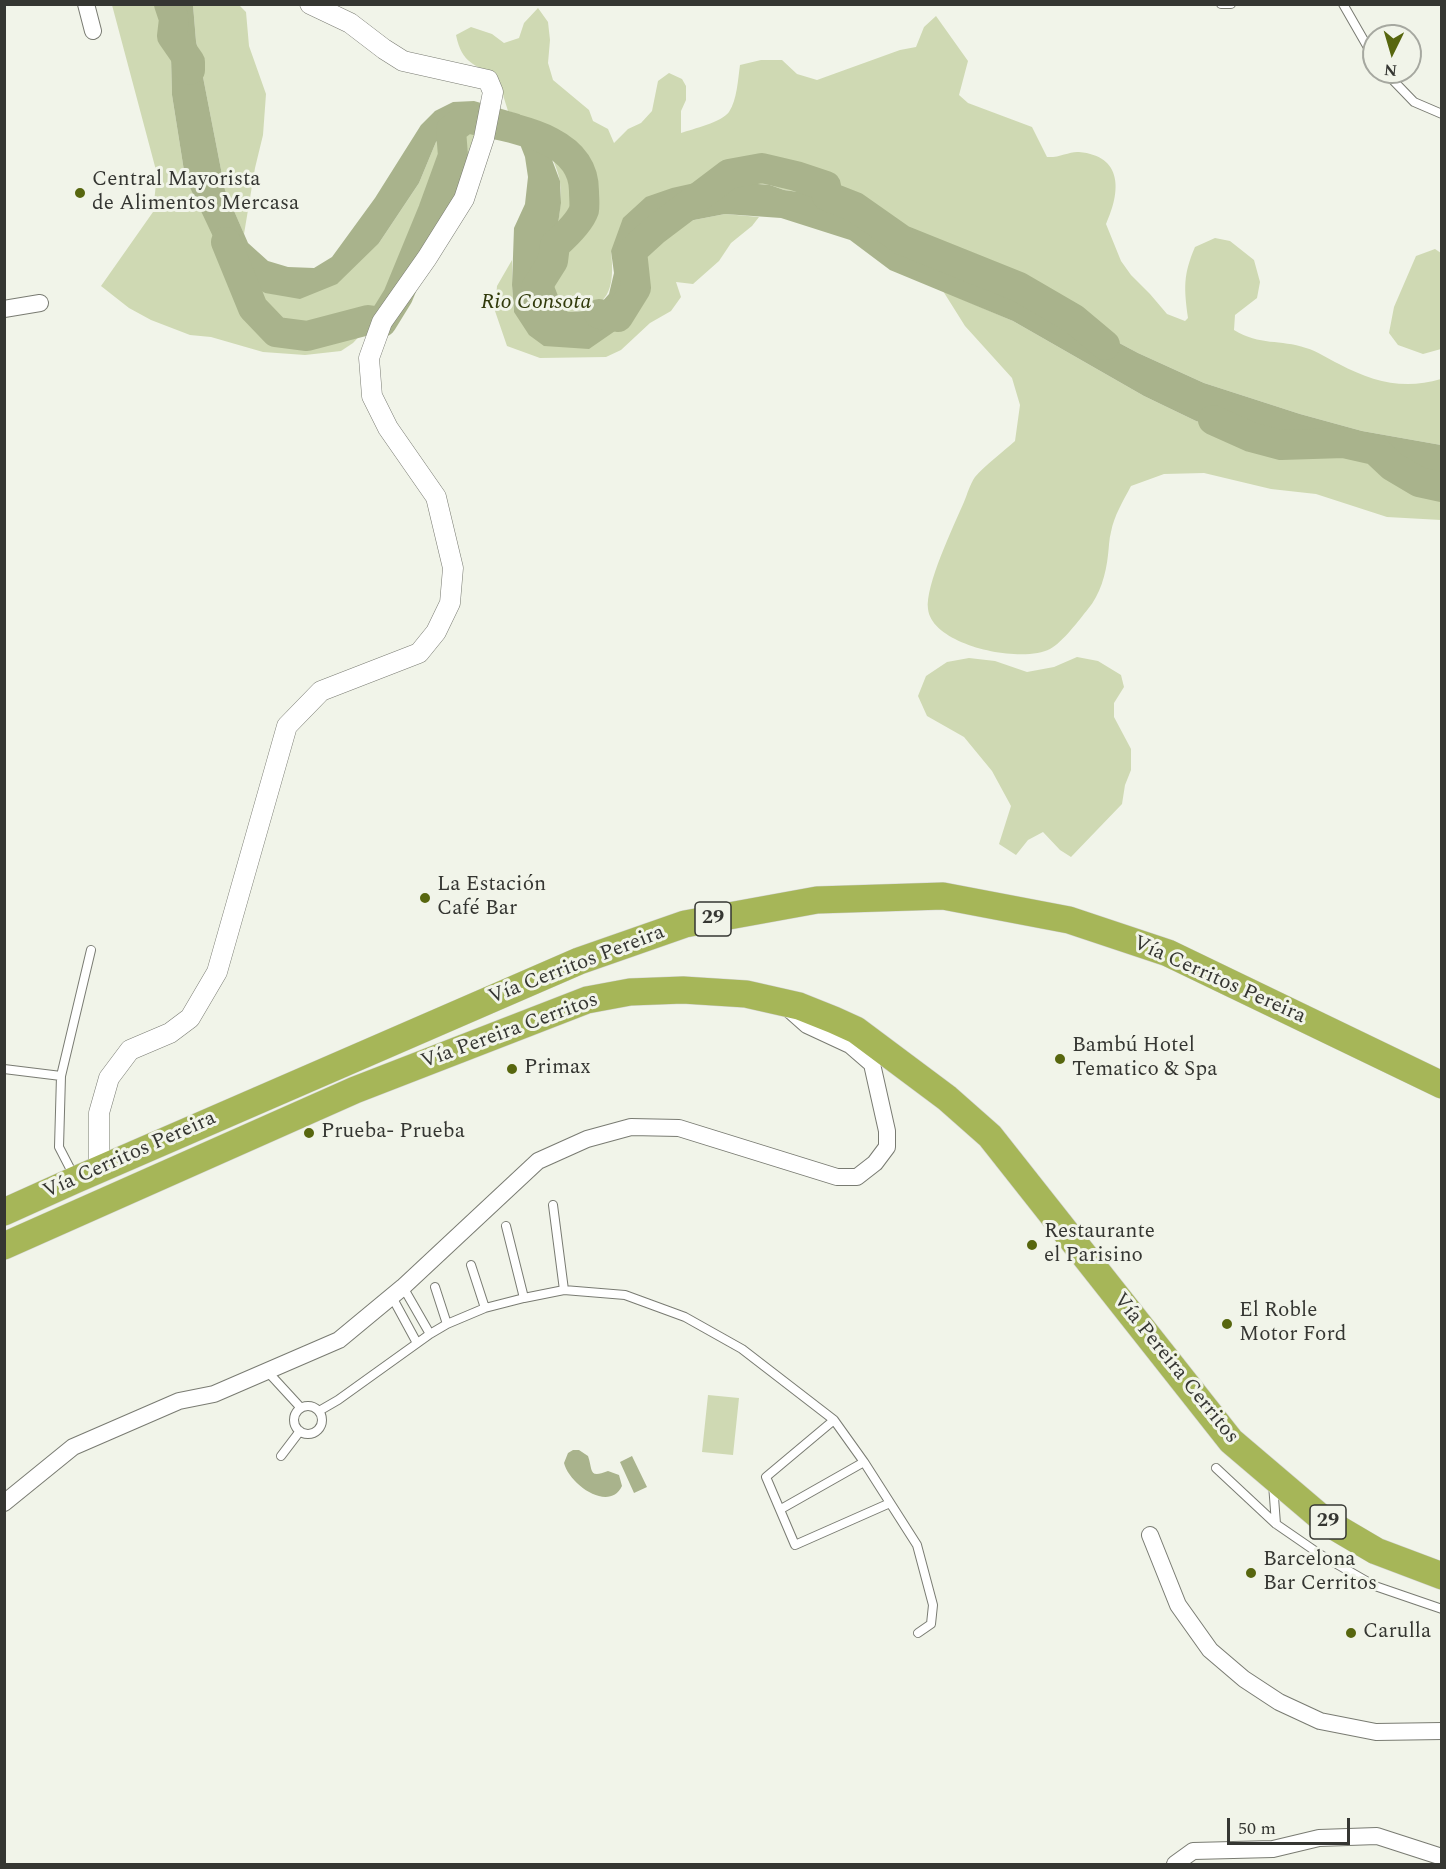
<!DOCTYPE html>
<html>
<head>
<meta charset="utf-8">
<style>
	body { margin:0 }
	#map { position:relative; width:1446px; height:1869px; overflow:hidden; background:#f1f4e9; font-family:Spectral,serif }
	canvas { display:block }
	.frame { position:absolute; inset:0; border:6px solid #353632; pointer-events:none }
	.north { position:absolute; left:1362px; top:24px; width:60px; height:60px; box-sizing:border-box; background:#f1f4e9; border:2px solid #a6a8a0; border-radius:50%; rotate:185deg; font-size:16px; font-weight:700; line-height:24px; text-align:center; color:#353632 }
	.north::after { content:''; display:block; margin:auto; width:21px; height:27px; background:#57660e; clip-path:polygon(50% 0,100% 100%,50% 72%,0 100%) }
	.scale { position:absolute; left:1227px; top:1818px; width:123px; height:27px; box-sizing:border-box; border:3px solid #353632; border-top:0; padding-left:8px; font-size:18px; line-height:21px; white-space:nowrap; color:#353632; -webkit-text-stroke:4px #f1f4e9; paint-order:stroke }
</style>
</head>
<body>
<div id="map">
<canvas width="1446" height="1869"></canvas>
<div class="frame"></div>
<div class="north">N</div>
<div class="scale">50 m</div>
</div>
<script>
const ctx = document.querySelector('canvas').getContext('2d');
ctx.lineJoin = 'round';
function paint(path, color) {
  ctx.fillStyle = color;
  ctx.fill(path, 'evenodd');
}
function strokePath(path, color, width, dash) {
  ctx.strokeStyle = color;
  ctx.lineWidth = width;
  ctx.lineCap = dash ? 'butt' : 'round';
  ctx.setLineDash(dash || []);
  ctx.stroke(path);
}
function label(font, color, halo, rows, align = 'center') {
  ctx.font = font + ' Spectral,serif';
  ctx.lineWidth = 6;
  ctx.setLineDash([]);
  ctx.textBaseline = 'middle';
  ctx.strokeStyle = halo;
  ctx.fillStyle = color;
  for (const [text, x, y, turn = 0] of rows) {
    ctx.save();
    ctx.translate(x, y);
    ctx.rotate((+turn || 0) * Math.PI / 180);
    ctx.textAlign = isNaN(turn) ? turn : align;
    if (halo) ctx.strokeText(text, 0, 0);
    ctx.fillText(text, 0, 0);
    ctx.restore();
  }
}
const green = new Path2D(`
	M 112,5 L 174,5 L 171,57 L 172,95 L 185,177 L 205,217 L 265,293 L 379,243 L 419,183 L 436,142 L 466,118 L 480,118 L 464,199 L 382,322 L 367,328 L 353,343 L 341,351 L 305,355 L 263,352 L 211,337 L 190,335 L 151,320 L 129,308 L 101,286 L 153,212 L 157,174 Z
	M 193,5 L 239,5 L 246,12 L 249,46 L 266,94 L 263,135 L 255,168 L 244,234 L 225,190 L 196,41 Z
	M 538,8 L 548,22 L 550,40 L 548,63 L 553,80 L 589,110 L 593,121 L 608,129 L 614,143 L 628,129 L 641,123 L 652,111 L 658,81 L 669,73 L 682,79 L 686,86 L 686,100 L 681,111 L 681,133 C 693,129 722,122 729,112 C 737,100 738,79 740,65 L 761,60 L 782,60 L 797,74 L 817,80 L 900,50 L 916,47 L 924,27 L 936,16 L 968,61 L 959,95 L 968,103 L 1032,127 L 1047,157 C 1059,158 1070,151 1079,152 C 1123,156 1121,191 1106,224 L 1121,261 L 1131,275 L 1150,294 L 1167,314 L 1185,321 L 1188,318 C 1184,288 1183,275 1195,247 L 1215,238 L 1230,241 L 1254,260 L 1260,282 L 1257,298 L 1235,315 L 1234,330 C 1260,346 1280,339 1306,348 C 1317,351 1328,359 1339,364 C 1373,382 1404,390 1441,379 L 1441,445 L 1362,431 L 1300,414 L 1204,383 L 1138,353 L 1074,319 L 1003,286 L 953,271 L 902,240 L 855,207 L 827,196 L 784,190 L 770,185 L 734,182 L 699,182 L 611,251 C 615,288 610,310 568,312 C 562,304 555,294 553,284 C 547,251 565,215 560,182 C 558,169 551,155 545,144 C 537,129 524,115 508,111 L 498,79 C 475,63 462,65 456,35 L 471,27 L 492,34 L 504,43 L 519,38 L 524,23 Z
	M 725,214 L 759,217 L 752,226 L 731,243 L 719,261 L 693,284 L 676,282 L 681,297 L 671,311 L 650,323 L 621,350 L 606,357 L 540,358 L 507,346 L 495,311 L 497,286 L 512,260 L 512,285 L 514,312 L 628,322 L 632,251 L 668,225 Z
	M 1435,249 L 1441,253 L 1441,349 L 1423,354 L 1398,345 L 1389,333 L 1394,307 L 1416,256 Z
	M 943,291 L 1013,321 L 1144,396 L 1196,421 L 1392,466 L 1441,481 L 1441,520 L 1387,517 L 1316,494 L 1271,489 L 1204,473 L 1164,474 L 1131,486 C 1123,501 1114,516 1111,532 C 1109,539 1109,547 1108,555 C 1106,574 1100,595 1088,609 C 1079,620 1063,642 1050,649 C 1022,664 932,646 928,609 C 925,586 954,525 964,502 C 967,495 970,484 975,477 C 984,466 1004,451 1015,441 L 1020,405 L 1012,378 L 965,326 Z
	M 1077,657 L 1098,661 L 1121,675 L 1124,687 L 1114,703 L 1114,717 L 1131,749 L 1131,770 L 1125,785 L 1122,804 L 1071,857 L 1060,850 L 1043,832 L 1028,840 L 1016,855 L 999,844 L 1011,806 L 992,771 L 964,737 L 927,716 L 918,696 L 926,676 L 947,662 L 969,658 L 995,661 L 1027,672 L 1054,667 Z
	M 708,1395 L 739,1398 L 733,1455 L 702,1452 Z`);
const water = new Path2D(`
	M 174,5 L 193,5 L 196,41 L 225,190 L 248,243 L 268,261 L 288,267 L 314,268 L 332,257 L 375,198 L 421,125 L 435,111 L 453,102 L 474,101 L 519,114 L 529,121 L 541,137 L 551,157 L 560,181 L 561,203 L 555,245 L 553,283 L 560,301 L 568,312 L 584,311 L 601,303 L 609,294 L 614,273 L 611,251 L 623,218 L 646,197 L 672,188 L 699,182 L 734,182 L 770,185 L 784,190 L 827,196 L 855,207 L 902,240 L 953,271 L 1003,286 L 1074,319 L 1138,353 L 1204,383 L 1300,414 L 1362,431 L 1441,445 L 1441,481 L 1392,466 L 1251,437 L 1196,421 L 1144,396 L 1013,321 L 890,270 L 850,240 L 781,218 L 725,214 L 668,225 L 632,251 L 628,322 L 589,349 L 544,346 L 529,335 L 514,312 L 512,285 L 514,228 L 525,204 L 528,177 L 525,157 L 516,134 L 480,118 L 466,118 L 436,142 L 419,183 L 379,243 L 337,284 L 300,299 L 265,293 L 241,280 L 224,260 L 185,177 L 172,95 L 171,57 Z
	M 573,1450 L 579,1450 L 588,1456 C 593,1470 588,1479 608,1471 L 619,1475 L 622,1486 C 609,1513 569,1484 564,1463 L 568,1453 Z
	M 632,1456 L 647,1487 L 634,1493 L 620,1462 Z`);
const river = new Path2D(`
	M 169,4 L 174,19 L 172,36 L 190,62 L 190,70
	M 226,242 L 253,308 L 276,332 L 307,336 L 368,320 L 382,322 L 398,296 L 433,211 L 453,156 L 451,130 L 466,118 C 507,128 584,135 584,191 C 584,197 585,205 584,210 C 580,222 564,237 555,245 L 553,261 L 536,288 L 537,298
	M 599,314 L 618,317 L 636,288 L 632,251 L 655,230 L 729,174 L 762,168 L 796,176 L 826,186 L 827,196 L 855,207 L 902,240 L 1019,287 L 1074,319 L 1105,345
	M 1213,420 L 1251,437 L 1281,445 L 1344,443 L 1375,450 L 1392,466 L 1419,482 L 1442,487`);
const service = new Path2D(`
	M 1221,4 L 1231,4
	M 1343,4 L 1374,58
	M 1385,72 L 1414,102 L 1442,114
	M 4,1069 L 61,1076
	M 74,1176 L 59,1147 L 61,1076 L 91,950
	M 553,1205 L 564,1290
	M 506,1226 L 524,1298
	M 471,1265 L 485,1308
	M 403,1287 L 430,1334
	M 435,1287 L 447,1324
	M 392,1297 L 417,1343
	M 267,1371 L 301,1408
	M294 1420a14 14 0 1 1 28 0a14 14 0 1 1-28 0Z
	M 319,1411 L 338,1400 L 430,1334 L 447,1324 L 485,1308 L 524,1298 L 564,1290 L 625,1295 L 685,1317 L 742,1349 L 834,1420 L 864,1462 L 917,1545 L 933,1605 L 931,1624 L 918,1633
	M 834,1420 L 766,1477 L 795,1545 L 890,1503
	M 281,1456 L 300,1431
	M 1216,1468 L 1276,1524 L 1321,1555 L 1375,1586 L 1442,1609
	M 1273,1484 L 1276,1524
	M 781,1509 L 864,1462`);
const minor = new Path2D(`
	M 86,4 L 93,31
	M 4,309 L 40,303
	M 4,1503 L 73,1447 L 179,1401 L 214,1394 L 339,1340 L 403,1287 L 538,1161 L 587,1139 L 631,1127 L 679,1128 L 837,1177 L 857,1177 L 875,1163 L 887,1147 L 887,1131 L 872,1064 L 850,1045 L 807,1025 L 789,1009
	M 1150,1535 L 1178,1605 L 1210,1650 L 1244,1679 L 1279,1702 L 1320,1721 L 1376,1732 L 1442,1731
	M 1175,1864 L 1193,1851 L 1273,1849 L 1319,1838 L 1377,1836 L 1442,1857`);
const tertiary = new Path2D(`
	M 99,1169 L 99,1113 L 109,1078 L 130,1050 L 170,1033 L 190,1018 L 217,972 L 287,726 L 321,691 L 419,653 L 436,632 L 450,603 L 453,568 L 436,497 L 388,428 L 372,396 L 369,358 L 382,322 L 427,258 L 464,199 L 484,138 L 493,92 L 488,80 L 403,61 L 384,49 L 350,23 L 310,4`);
const trunk = new Path2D(`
	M 4,1212 L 75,1180 L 579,961 L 685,924 L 817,900 L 943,896 L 1069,920 L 1168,953 L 1442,1085
	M 4,1246 L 355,1090 L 587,1000 L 630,992 L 683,990 L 746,994 L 799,1006 L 834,1020 L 856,1030 L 947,1098 L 990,1136 L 1231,1441 L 1325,1521 L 1376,1551 L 1442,1576`);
const markers = [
	[80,193,6,"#57660e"],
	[425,898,6,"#57660e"],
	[1060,1059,6,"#57660e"],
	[512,1069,6,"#57660e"],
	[309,1133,6,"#57660e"],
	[1032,1245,6,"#57660e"],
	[1227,1324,6,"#57660e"],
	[1251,1573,6,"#57660e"],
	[1351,1633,6,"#57660e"]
];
const shields = [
	[713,919,36],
	[1328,1522,36]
];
const shieldNames = [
	["29",713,919],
	["29",1328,1522]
];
const poiNames = [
	["Central Mayorista",92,181],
	["de Alimentos Mercasa",92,205],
	["La Estación",437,886],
	["Café Bar",437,910],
	["Bambú Hotel",1072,1047],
	["Tematico & Spa",1072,1071],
	["Primax",524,1069],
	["Prueba- Prueba",321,1133],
	["Restaurante",1044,1233],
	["el Parisino",1044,1257],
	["El Roble",1239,1312],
	["Motor Ford",1239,1336],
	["Barcelona",1263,1561],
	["Bar Cerritos",1263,1585],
	["Carulla",1363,1633]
];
const streetNames = [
	["Vía Cerritos Pereira",577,966,-21],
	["Vía Cerritos Pereira",1219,981,24],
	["Vía Pereira Cerritos",510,1032,-20],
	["Vía Cerritos Pereira",130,1156,-24],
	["Vía Pereira Cerritos",1175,1369,51]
];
const waterNames = [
	["Rio Consota",536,304]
];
paint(green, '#cfd9b3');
paint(water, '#a9b38c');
strokePath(river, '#a9b38c', 30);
strokePath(service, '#797b72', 10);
strokePath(minor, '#797b72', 18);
strokePath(tertiary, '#797b72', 21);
strokePath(trunk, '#d3d3d2', 28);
strokePath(service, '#fff', 8);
strokePath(minor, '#fff', 16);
strokePath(tertiary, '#fff', 20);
strokePath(trunk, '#a6b658', 27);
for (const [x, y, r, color] of markers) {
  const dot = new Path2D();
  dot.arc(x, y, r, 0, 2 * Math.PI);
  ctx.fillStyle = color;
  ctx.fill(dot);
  strokePath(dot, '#f1f4e9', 2);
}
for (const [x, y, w] of shields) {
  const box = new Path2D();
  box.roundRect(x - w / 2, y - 17, w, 34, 4.5);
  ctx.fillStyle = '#f1f4e9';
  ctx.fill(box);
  strokePath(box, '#353632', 1.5);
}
label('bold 20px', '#353632', null, shieldNames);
label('21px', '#353632', '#f1f4e9', poiNames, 'left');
label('21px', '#353632', '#f1f4e9', streetNames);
label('italic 22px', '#313a0b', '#f1f4e9', waterNames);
</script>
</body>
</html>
